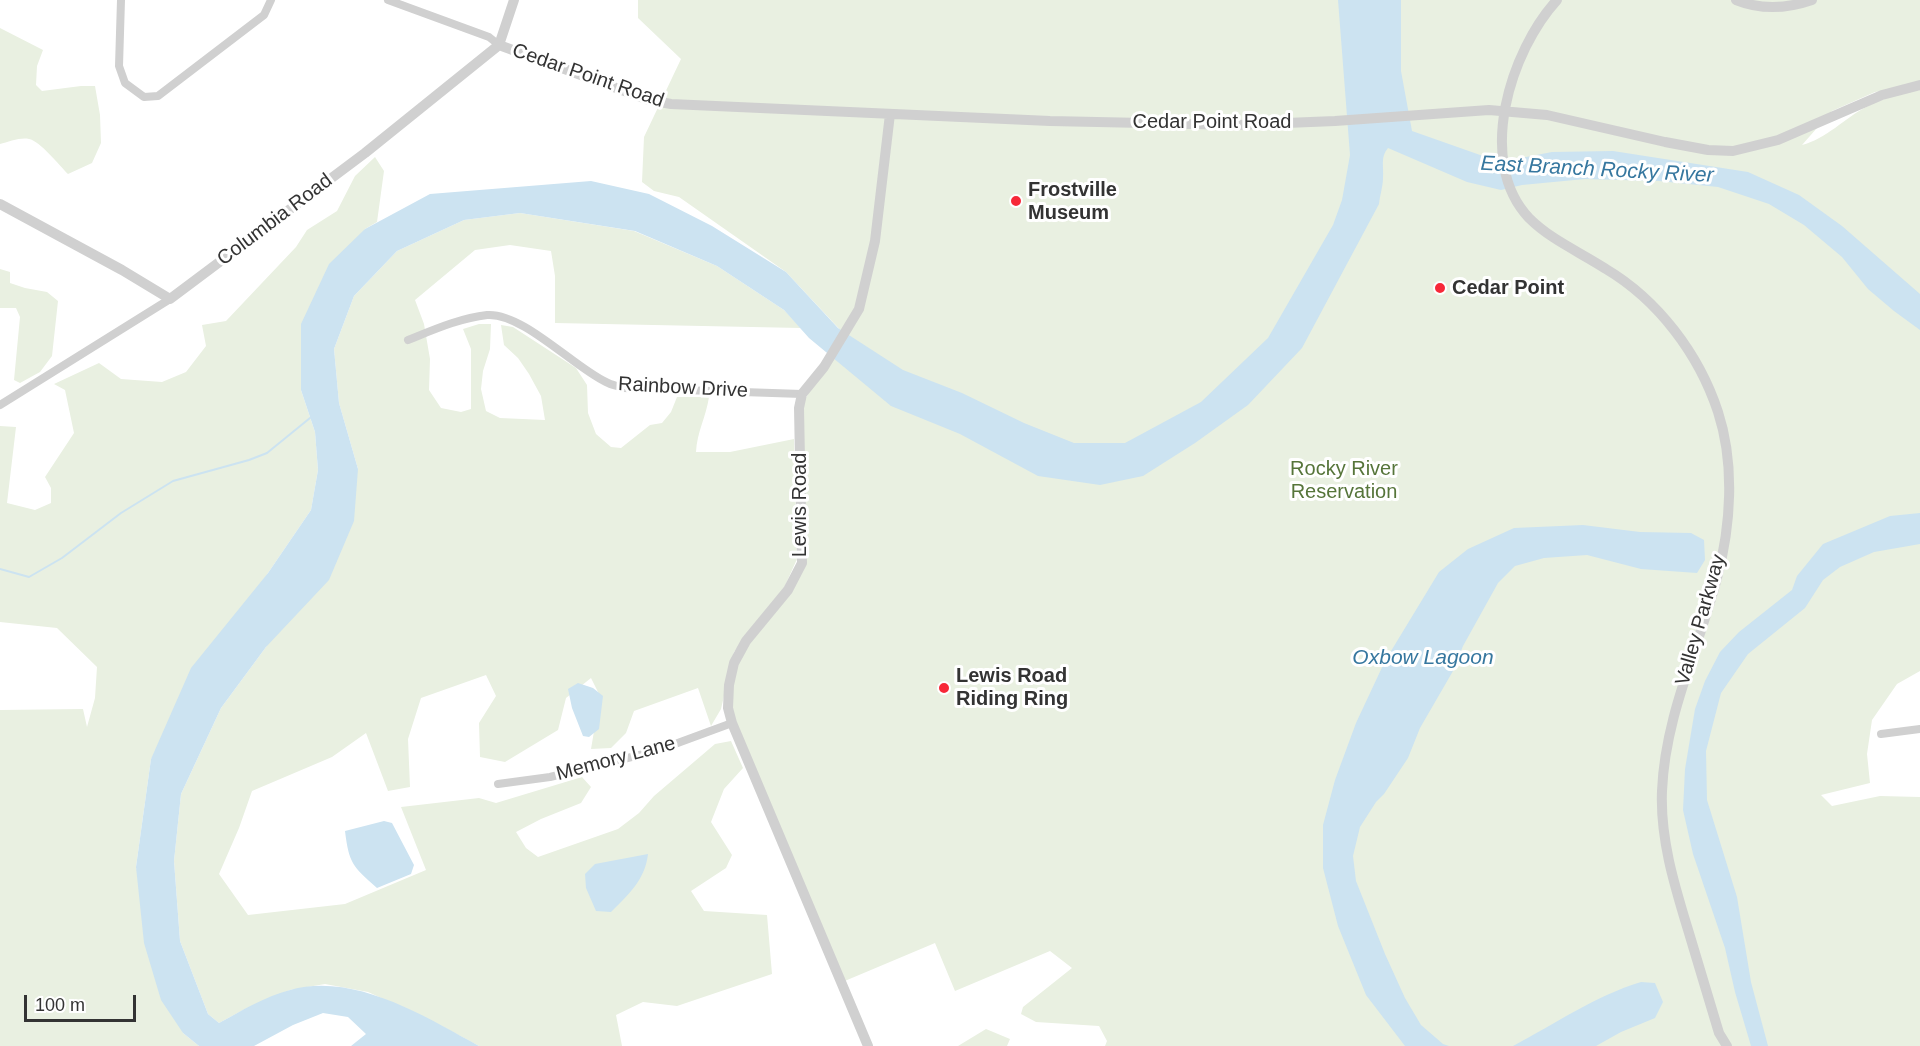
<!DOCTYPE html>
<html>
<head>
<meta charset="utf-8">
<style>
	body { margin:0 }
	#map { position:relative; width:1920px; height:1046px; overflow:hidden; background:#fff; font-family:Helvetica,sans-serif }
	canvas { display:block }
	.scale { position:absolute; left:24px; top:995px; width:112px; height:27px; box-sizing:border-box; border:3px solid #333; border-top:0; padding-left:8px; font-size:18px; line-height:21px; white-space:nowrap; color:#333; -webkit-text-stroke:4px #fff; paint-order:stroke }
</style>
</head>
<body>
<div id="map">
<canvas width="1920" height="1046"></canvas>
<div class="scale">100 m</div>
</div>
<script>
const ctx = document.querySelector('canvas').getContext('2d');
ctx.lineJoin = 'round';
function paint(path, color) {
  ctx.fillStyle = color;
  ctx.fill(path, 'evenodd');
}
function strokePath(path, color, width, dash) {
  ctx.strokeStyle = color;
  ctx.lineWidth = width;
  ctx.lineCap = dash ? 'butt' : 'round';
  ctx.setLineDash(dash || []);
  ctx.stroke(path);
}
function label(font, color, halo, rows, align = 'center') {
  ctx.font = font + ' Helvetica,sans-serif';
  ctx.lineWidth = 6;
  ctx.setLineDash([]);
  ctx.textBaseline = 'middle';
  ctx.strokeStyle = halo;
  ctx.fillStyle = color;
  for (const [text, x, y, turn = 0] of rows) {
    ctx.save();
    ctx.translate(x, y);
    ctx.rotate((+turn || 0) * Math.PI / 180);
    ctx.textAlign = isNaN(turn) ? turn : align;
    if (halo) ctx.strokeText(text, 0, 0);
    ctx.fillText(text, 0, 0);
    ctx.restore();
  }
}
const green = new Path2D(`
	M 638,0 L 1920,0 L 1920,86 L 1875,92 L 1832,111 L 1802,145 C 1826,139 1845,118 1866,107 C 1883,98 1901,94 1920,90 L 1920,671 L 1897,684 L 1872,720 L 1867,754 L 1870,783 L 1821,795 L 1832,806 L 1880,796 L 1920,797 L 1920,1046 L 1105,1046 L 1107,1041 L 1099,1026 L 1036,1022 L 1021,1014 L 1023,1007 L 1072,968 L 1050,951 L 955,991 L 935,943 L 840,983 L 727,712 L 736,653 L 805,567 L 798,411 L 844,334 L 786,272 L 679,197 L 654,191 L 642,182 L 644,137 L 681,59 L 638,18 Z
	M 0,28 L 43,50 L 37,66 L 36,85 L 42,91 L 81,86 L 95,86 L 100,115 L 101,143 L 92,163 L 68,174 C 59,165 40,141 29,139 C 21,137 8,142 0,144 Z
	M 375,157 L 384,171 L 377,222 L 365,229 L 301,390 L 315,432 L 318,470 L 311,510 L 268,573 L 151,759 L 136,867 L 183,1033 L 199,1046 L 0,1046 L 0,710 L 83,709 L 87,727 L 95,698 L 97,667 L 57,628 L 0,622 L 0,426 L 16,427 L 7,503 L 35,510 L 51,503 L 51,488 L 45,477 L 74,433 L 65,390 L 54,384 L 99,363 L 121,379 L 162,382 L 186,372 L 206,346 L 202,325 L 226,321 L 296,247 L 307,230 L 337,211 L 355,176 Z
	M 520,213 L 634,231 L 717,266 L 784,310 L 801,328 L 555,323 L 555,276 L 551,251 L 510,245 L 475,250 L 415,300 L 424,324 L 430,359 L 429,390 L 441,408 L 461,412 L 471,409 L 471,349 L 463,329 L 479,324 L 491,324 L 490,349 L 483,371 L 481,389 L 486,411 L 500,418 L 545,420 L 541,396 L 529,374 L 518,358 L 504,345 L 501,325 L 513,327 L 576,368 L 587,385 L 588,413 L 596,434 L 611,447 L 621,448 L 650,425 L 662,423 L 671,412 L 677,397 L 709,397 C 706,417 697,432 696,452 L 730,452 L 794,439 L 797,559 L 784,588 L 734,652 L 721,709 L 711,726 L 698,688 L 634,711 L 626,733 L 611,748 L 591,749 L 600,696 L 591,678 L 566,698 L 558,730 L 505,762 L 480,757 L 479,723 L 496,696 L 486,675 L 421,698 L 408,739 L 410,787 L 388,791 L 366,733 L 332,757 L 252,791 L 239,828 L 219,874 L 248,915 L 345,904 L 426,870 L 401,807 L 479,798 L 496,803 L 582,777 L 591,787 L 581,803 L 541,819 L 516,832 L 526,848 L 538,857 L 618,829 L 639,813 L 654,796 L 715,744 L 731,741 L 743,768 L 724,789 L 711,822 L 732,855 L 726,868 L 691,891 L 704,911 L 767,915 L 772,974 L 677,1006 L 643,1002 L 616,1015 L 622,1046 L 479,1046 L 434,1022 L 368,992 L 325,984 L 290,990 L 245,1009 L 219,1023 L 208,1014 L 180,941 L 174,861 L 181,794 L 221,708 L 266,647 L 358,469 L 339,403 L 334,349 L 354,296 L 397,251 L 464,220 Z
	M 0,269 L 10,272 L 10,283 L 25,288 L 47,292 L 58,301 L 52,356 L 40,372 L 20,383 L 14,380 L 20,317 L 16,308 L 0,308 Z
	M 986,1029 L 1010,1039 L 1007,1046 L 958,1046 Z`);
const water = new Path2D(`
	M 1338,0 L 1401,0 L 1401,71 L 1412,131 L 1500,162 L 1552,152 L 1613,151 L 1748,172 L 1799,195 L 1842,226 L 1920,294 L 1920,330 L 1894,311 L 1868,289 L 1842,257 L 1804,225 L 1769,204 L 1718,187 L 1659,181 L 1585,179 L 1522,185 L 1501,190 L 1467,182 L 1388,148 C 1380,157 1384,167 1383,178 C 1383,186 1380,195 1379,204 L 1302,348 L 1248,405 L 1195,443 L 1143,476 L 1100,485 L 1038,476 L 960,434 L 891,406 L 809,338 L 784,310 L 717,266 L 635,231 L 520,213 L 464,220 L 397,251 L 354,296 L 334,349 L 339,403 L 358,469 L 354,521 L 329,580 L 266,647 L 221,708 L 181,794 L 174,861 L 180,941 L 208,1014 L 219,1023 C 241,1011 266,996 290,990 C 354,972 424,1016 479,1046 L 351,1046 L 366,1034 L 348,1017 L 323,1013 L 293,1025 L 254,1046 L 199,1046 L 183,1033 L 161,1000 L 144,943 L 136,867 L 151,759 L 191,668 L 268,573 L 311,510 L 318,470 L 315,432 L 301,390 L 301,324 L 329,264 L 365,229 L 430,194 L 591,181 L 649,194 L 712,226 L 786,272 L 838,328 L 903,370 L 962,393 L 1024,423 L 1074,443 L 1125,443 L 1201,402 L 1268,338 L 1333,225 L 1342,200 L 1350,155 Z
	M 1920,513 L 1920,544 L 1874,552 L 1840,567 L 1823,580 L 1805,608 L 1748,654 L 1721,693 L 1706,751 L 1707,800 L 1737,897 L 1751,982 L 1768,1046 L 1751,1046 L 1735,992 L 1725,948 L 1693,854 L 1683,810 L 1685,769 L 1695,709 L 1705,681 L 1720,652 L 1739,632 L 1792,590 L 1797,576 L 1823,544 L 1890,516 Z
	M 1583,525 L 1640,532 L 1691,533 L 1704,540 L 1705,560 L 1697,573 L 1641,569 L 1587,555 L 1544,558 L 1515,566 L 1498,583 L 1463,646 L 1453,671 L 1420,728 L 1408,758 L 1384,794 L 1376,802 L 1360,827 L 1353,856 L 1356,881 L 1385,954 L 1405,998 L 1421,1025 L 1443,1044 L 1449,1046 L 1405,1046 L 1366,995 L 1338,926 L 1323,868 L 1323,825 L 1335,780 L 1356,723 L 1385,661 L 1439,572 L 1468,549 L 1514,528 Z
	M 578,683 L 593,688 L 603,696 L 599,729 L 589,737 L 583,736 L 572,708 L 568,689 Z
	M 384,821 L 392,823 L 414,865 L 411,874 L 377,888 C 352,866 349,863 345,831 Z
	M 648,854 C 645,880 629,894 611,912 L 596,911 L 586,888 L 585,874 L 595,864 Z
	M 1641,982 L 1655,983 L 1663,1002 L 1655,1018 L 1621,1032 L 1596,1046 L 1513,1046 C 1555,1024 1595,996 1641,982 Z`);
const stream = new Path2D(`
	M 0,569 L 29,577 L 62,558 L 121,513 L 173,481 L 249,460 L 267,453 L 310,418`);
const minor = new Path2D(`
	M 121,0 L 119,66 L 125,83 L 144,97 L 158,96 L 264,15 L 271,0
	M 388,0 L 489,37 L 499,45
	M 408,340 C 433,330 460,318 487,315 C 522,312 575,368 606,382 C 611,385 618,386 623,388 L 802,394
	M 0,405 L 170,299
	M 1881,734 L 1920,729
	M 498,784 L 550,777 L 656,751 L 732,723`);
const tertiary = new Path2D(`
	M 1557,0 C 1511,50 1475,161 1529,218 C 1551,240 1580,252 1606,269 C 1658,300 1699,354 1718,412 C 1735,464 1731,526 1717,578 C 1698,650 1665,716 1662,791 C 1660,840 1675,887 1689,933 C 1699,966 1709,1000 1719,1033 L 1727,1046
	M 1736,0 C 1761,10 1786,9 1812,0
	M 499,45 L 649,100 L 671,104 L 1050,121 L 1238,125 L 1335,121 L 1489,110 L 1547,115 L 1665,142 L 1708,150 L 1733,151 L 1778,140 L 1882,95 L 1920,85
	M 0,204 L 122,270 L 170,299 L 365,153 L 499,45 L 514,0
	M 868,1046 L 732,723 L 728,708 L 729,685 L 734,663 L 746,641 L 788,590 L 802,563 L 799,408 L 802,394 L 824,367 L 859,309 L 875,241 L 890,114`);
const markers = [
	[1016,201,6,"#f72838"],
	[1440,288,6,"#f72838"],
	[944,688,6,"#f72838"]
];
const streetNames = [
	["Cedar Point Road",588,76,19],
	["Cedar Point Road",1212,122],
	["Columbia Road",275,220,-37],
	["Rainbow Drive",683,388,3],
	["Lewis Road",800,505,-90],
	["Valley Parkway",1701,620,-74],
	["Memory Lane",616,759,-15]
];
const poiNames = [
	["Frostville",1028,190],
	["Museum",1028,213],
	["Cedar Point",1452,288],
	["Lewis Road",956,676],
	["Riding Ring",956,699]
];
const parkNames = [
	["Rocky River",1344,469],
	["Reservation",1344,492]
];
const waterNames = [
	["East Branch Rocky River",1597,170,3],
	["Oxbow Lagoon",1423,658]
];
paint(green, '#e9f0e1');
paint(water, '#cce3f1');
strokePath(stream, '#cce3f1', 2);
strokePath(minor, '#d0d0d0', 8);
strokePath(tertiary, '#d0d0d0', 10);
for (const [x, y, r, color] of markers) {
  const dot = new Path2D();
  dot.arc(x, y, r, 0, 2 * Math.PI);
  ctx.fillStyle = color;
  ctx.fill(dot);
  strokePath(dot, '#fff', 2);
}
label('20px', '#333', '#fff', streetNames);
label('bold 20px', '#333', '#fff', poiNames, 'left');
label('20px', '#56753a', '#fff', parkNames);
label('italic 21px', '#36779f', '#fff', waterNames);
</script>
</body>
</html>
